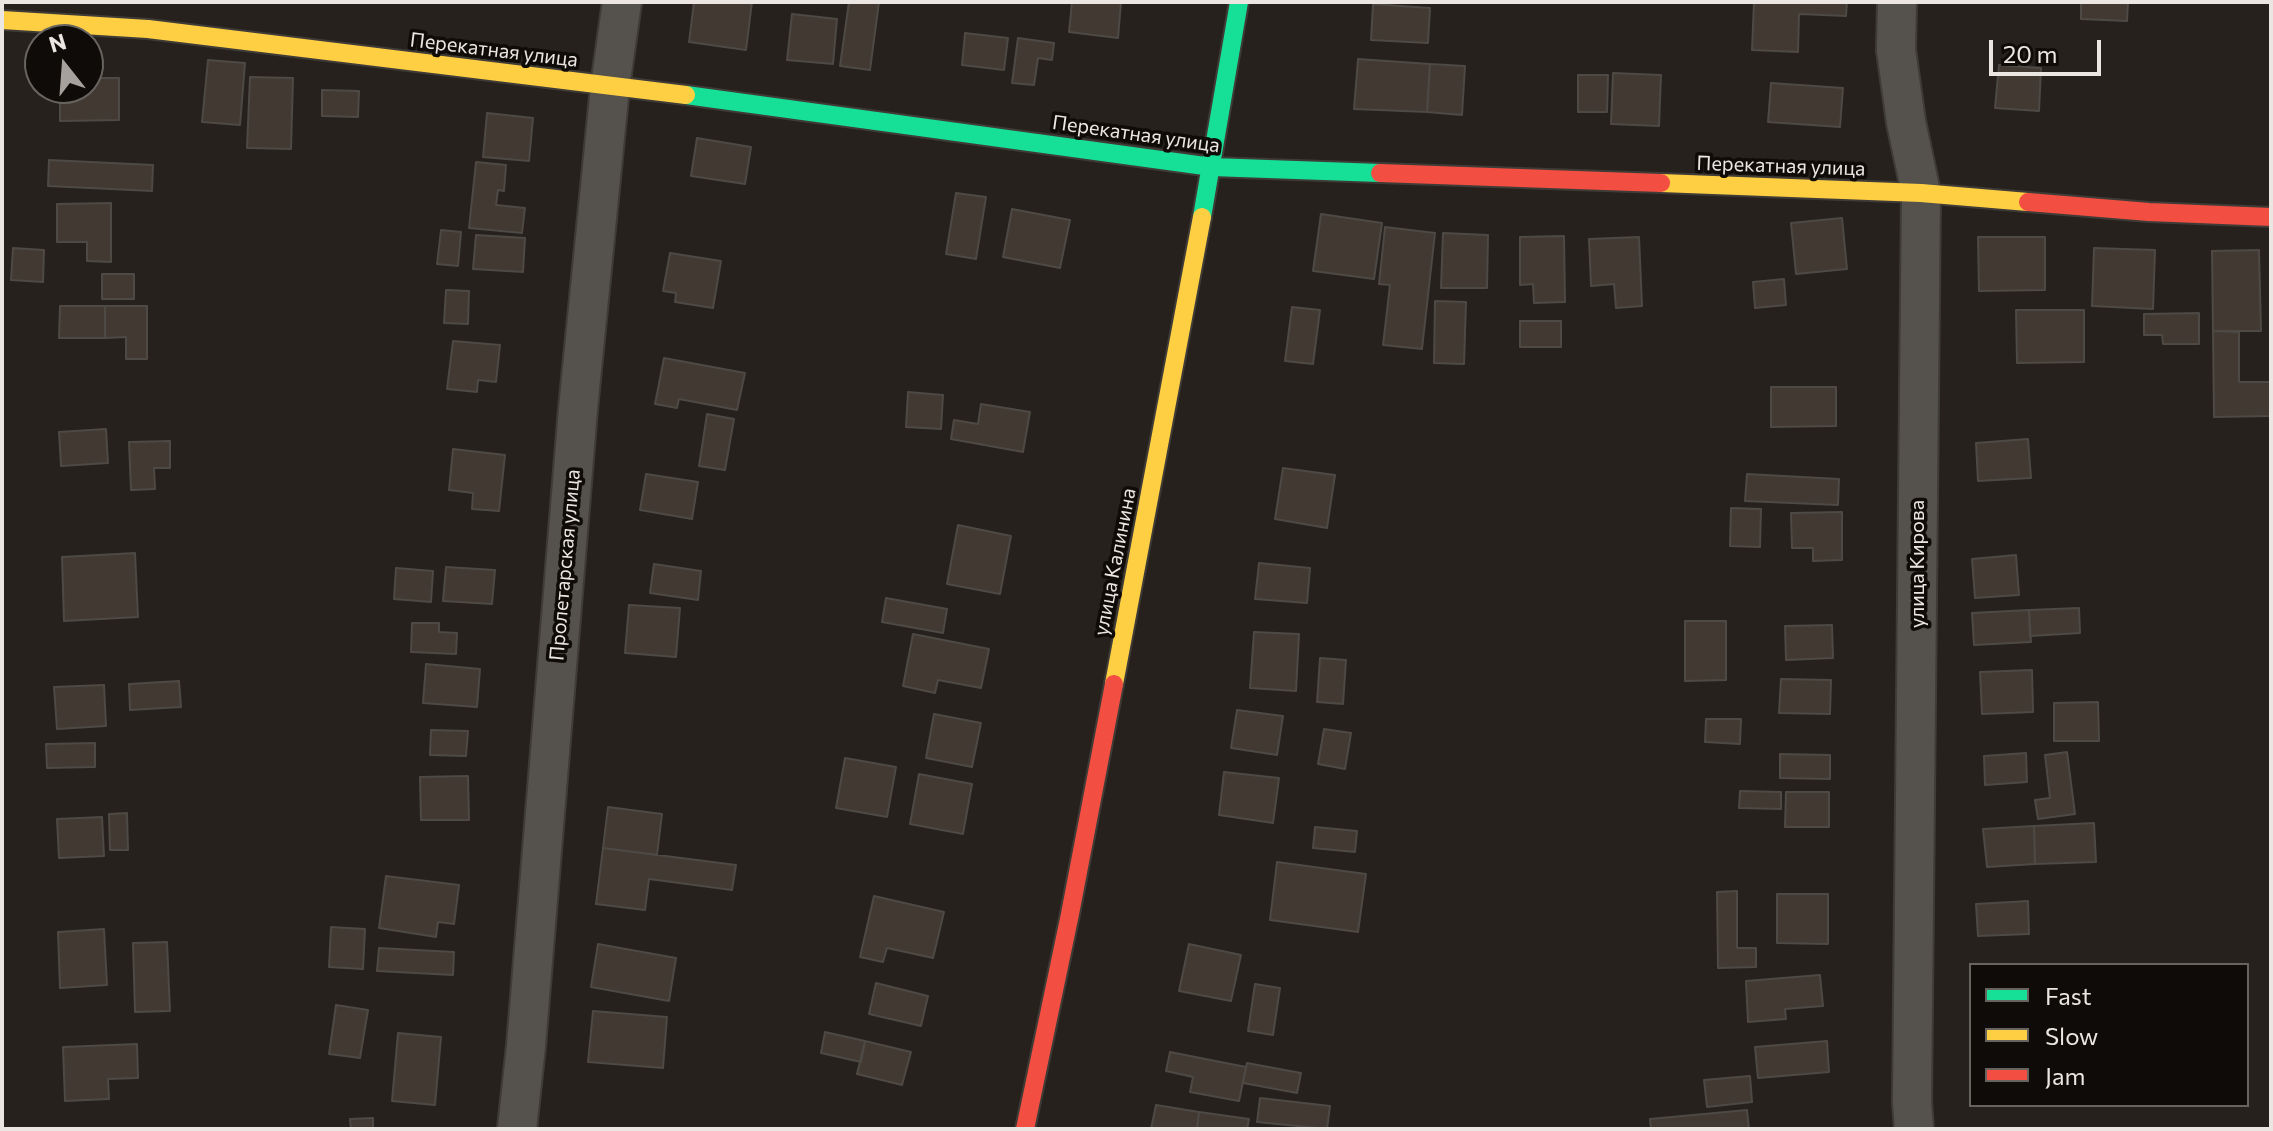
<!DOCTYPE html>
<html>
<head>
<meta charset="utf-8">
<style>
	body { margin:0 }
	#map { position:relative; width:2273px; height:1131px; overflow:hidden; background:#26211c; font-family:Commissioner,sans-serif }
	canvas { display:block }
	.frame { position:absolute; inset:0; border:4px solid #ebe6e1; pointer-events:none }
	.legend { position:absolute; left:1969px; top:963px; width:280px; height:144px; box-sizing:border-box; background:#0f0b08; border:2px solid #67635f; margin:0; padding:10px 14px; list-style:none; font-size:24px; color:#ebe6e1 }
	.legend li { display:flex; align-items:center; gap:16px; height:40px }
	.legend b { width:40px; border:2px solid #67635f }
	.north { position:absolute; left:24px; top:24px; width:80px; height:80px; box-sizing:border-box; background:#0f0b08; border:2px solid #67635f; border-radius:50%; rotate:343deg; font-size:22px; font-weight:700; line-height:32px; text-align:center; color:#ebe6e1 }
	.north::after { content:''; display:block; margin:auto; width:28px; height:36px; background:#a6a19c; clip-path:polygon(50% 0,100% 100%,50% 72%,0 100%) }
	.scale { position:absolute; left:1989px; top:40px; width:112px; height:36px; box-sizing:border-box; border:4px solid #ebe6e1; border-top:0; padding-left:10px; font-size:24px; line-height:28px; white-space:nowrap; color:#ebe6e1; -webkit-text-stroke:6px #0f0b08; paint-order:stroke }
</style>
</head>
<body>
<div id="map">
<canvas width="2273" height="1131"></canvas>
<div class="frame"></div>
<ul class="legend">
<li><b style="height:10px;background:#16e098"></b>Fast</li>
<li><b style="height:10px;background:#ffcf43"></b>Slow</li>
<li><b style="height:10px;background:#f24e42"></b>Jam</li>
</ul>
<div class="north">N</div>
<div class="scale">20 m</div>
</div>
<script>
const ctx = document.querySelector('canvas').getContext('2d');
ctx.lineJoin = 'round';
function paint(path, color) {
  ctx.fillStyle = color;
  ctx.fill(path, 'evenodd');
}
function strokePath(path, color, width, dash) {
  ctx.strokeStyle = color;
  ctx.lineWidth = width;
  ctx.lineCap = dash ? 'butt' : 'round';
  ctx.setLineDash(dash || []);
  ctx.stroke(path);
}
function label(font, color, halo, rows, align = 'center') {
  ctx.font = font + ' Commissioner,sans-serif';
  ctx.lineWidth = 7;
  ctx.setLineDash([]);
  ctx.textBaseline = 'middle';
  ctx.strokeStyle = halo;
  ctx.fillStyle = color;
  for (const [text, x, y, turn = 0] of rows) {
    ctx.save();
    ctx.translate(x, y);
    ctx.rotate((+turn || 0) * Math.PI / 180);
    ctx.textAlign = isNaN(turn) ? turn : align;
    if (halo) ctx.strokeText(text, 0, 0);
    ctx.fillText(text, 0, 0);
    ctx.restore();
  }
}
const building = new Path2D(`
	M 694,2 L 752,2 L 746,50 L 689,42 Z
	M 849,2 L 879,2 L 870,70 L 840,66 Z
	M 1072,2 L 1121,2 L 1118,38 L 1069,32 Z
	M 1754,2 L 1847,2 L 1846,16 L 1799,14 L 1798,52 L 1752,50 Z
	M 2081,2 L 2128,2 L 2127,21 L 2081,19 Z
	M 1373,4 L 1430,8 L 1428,43 L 1371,40 Z
	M 792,14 L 837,19 L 833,64 L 787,60 Z
	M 965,33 L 1008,38 L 1004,70 L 962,65 Z
	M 1018,38 L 1054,43 L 1052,60 L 1038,58 L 1034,85 L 1012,83 Z
	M 1358,59 L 1430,64 L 1427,112 L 1354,109 Z
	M 208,60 L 245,63 L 240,125 L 202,122 Z
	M 1430,64 L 1465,66 L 1462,115 L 1427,112 Z
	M 1999,65 L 2041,68 L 2039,111 L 1995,108 Z
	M 1613,73 L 1661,75 L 1659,126 L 1611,124 Z
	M 1578,75 L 1608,75 L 1607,112 L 1578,112 Z
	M 250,77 L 293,78 L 291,149 L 247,148 Z
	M 88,78 L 119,78 L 119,120 L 60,121 L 60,88 L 88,88 Z
	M 1771,83 L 1843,88 L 1840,127 L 1768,122 Z
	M 322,90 L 359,91 L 358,117 L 322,116 Z
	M 487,113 L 533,118 L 529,161 L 483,157 Z
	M 697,138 L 751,147 L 745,184 L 691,176 Z
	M 49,160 L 153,165 L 152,191 L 48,186 Z
	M 476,162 L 506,165 L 504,191 L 498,190 L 496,205 L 525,208 L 522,233 L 469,228 Z
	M 956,193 L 986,197 L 976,259 L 946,254 Z
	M 111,203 L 111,262 L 87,261 L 87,242 L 57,242 L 57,204 Z
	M 1012,209 L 1070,220 L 1060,268 L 1003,257 Z
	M 1321,214 L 1382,223 L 1374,279 L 1313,271 Z
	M 1842,218 L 1847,269 L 1796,274 L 1791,223 Z
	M 1385,227 L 1435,233 L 1422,349 L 1383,345 L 1390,285 L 1379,284 Z
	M 441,230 L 461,232 L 458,266 L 437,264 Z
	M 1443,233 L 1488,235 L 1487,288 L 1441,288 Z
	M 476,235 L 525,238 L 523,272 L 473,269 Z
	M 1564,236 L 1565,302 L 1534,303 L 1533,284 L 1520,285 L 1520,237 Z
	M 1639,237 L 1642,306 L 1616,308 L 1614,284 L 1591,286 L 1589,239 Z
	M 1978,237 L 2045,237 L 2045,290 L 1979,291 Z
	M 13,248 L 44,250 L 43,282 L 11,280 Z
	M 2094,248 L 2155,250 L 2153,309 L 2092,306 Z
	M 2259,250 L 2261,331 L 2213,331 L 2212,251 Z
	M 670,253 L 721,261 L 713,308 L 675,302 L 676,293 L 663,291 Z
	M 102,274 L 134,274 L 134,299 L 102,299 Z
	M 1784,279 L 1786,305 L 1755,308 L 1753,282 Z
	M 446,290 L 469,291 L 468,324 L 444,323 Z
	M 1435,301 L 1466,302 L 1464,364 L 1434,363 Z
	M 60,306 L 105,306 L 105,338 L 59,338 Z
	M 105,306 L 147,306 L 147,359 L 126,359 L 126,337 L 105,338 Z
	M 1292,307 L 1320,310 L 1313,364 L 1285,361 Z
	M 2016,310 L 2084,310 L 2084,362 L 2017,363 Z
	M 2199,313 L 2199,344 L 2163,344 L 2162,335 L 2144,335 L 2144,314 Z
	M 1520,321 L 1561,321 L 1561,347 L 1520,347 Z
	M 2213,331 L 2239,332 L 2239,382 L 2271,382 L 2271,416 L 2214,417 Z
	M 453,341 L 500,345 L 496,382 L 478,380 L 477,392 L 447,389 Z
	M 664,358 L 745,373 L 737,410 L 679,399 L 677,408 L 655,404 Z
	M 1771,387 L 1836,387 L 1836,426 L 1771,427 Z
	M 908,392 L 943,395 L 941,429 L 906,427 Z
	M 981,404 L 1030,412 L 1023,452 L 951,439 L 954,420 L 978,424 Z
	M 707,414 L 734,419 L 725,470 L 699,466 Z
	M 106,429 L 108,463 L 61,466 L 59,432 Z
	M 2028,439 L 2031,478 L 1978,481 L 1976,443 Z
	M 170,441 L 170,468 L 154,468 L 155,489 L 131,490 L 129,442 Z
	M 453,449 L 505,455 L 499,511 L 472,509 L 473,493 L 449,490 Z
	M 1283,468 L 1335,475 L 1327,528 L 1275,519 Z
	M 646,474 L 698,482 L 692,519 L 640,510 Z
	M 1747,474 L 1839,479 L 1838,505 L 1745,501 Z
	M 1731,508 L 1761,509 L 1760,547 L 1730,546 Z
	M 1842,512 L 1842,560 L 1813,561 L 1813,548 L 1792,548 L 1791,513 Z
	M 958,525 L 1011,536 L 1000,594 L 947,584 Z
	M 135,553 L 138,617 L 64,621 L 62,557 Z
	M 2016,555 L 2019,595 L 1975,598 L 1972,559 Z
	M 1259,563 L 1310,568 L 1307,603 L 1255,599 Z
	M 654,564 L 701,571 L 698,600 L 650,593 Z
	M 446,567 L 495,570 L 492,604 L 443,601 Z
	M 396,568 L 433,571 L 431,602 L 394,599 Z
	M 886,598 L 947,609 L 943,633 L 882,622 Z
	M 629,605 L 680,608 L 676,657 L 625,653 Z
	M 2079,608 L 2080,633 L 2030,636 L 2029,610 Z
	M 2029,610 L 2031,642 L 1974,645 L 1972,613 Z
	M 1685,621 L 1726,621 L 1726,680 L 1685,681 Z
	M 412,623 L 439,623 L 439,632 L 457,633 L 456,654 L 411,652 Z
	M 1832,625 L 1833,658 L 1786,660 L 1785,626 Z
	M 1254,632 L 1299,634 L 1296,691 L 1250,688 Z
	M 913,634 L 989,649 L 981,688 L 938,680 L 935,693 L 903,686 Z
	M 1320,658 L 1346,660 L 1343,704 L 1317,702 Z
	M 426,664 L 480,669 L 477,707 L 423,703 Z
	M 2032,670 L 2033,712 L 1982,714 L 1980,672 Z
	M 1781,679 L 1831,680 L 1830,714 L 1779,713 Z
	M 179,681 L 181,707 L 130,710 L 129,684 Z
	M 104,685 L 106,726 L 57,729 L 54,687 Z
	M 2098,702 L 2099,741 L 2054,741 L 2054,703 Z
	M 1237,710 L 1283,716 L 1277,755 L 1231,748 Z
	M 934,714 L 981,723 L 972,767 L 926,758 Z
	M 1706,719 L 1741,719 L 1740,744 L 1705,742 Z
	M 1324,729 L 1351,733 L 1345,769 L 1318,764 Z
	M 431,730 L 468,731 L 466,756 L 430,755 Z
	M 95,743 L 95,767 L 47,768 L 46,744 Z
	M 2067,752 L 2075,814 L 2038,819 L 2035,800 L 2050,798 L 2045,755 Z
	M 2026,753 L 2027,782 L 1985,785 L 1984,756 Z
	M 1780,754 L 1830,755 L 1830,779 L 1780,778 Z
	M 845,758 L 896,767 L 887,817 L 836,808 Z
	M 1224,772 L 1279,778 L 1273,823 L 1219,815 Z
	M 919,774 L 972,784 L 963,834 L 910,824 Z
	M 468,776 L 469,820 L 421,820 L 420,777 Z
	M 1740,791 L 1781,792 L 1781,809 L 1739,808 Z
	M 1786,792 L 1829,792 L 1829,827 L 1785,827 Z
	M 608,807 L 662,814 L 657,855 L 603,848 Z
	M 127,813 L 128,850 L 110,850 L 109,814 Z
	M 102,817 L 104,856 L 59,858 L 57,819 Z
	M 2094,823 L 2096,862 L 2035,864 L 2034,826 Z
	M 2034,826 L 2035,864 L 1987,867 L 1983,829 Z
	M 1315,827 L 1357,831 L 1355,852 L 1313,848 Z
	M 603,848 L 736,865 L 732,890 L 649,879 L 645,910 L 596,904 Z
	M 1277,862 L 1366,874 L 1358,932 L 1270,920 Z
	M 386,876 L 459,885 L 454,924 L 438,922 L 436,937 L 379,928 Z
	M 1737,891 L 1737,948 L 1756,948 L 1756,967 L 1718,968 L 1717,892 Z
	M 1777,894 L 1828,894 L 1828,944 L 1777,943 Z
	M 874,896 L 944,912 L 933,958 L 887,948 L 883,962 L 860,957 Z
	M 2028,901 L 2029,934 L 1978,936 L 1976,904 Z
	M 331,927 L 365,929 L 363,969 L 329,967 Z
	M 104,929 L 107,985 L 60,988 L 58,932 Z
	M 167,942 L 170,1011 L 135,1012 L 133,943 Z
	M 598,944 L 676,958 L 669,1001 L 591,987 Z
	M 1189,944 L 1241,955 L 1231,1001 L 1179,991 Z
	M 379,948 L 454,952 L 453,975 L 377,971 Z
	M 1820,975 L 1823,1006 L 1785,1009 L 1786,1019 L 1748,1022 L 1746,981 Z
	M 876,983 L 928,996 L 921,1026 L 869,1014 Z
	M 1255,984 L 1280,988 L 1273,1035 L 1248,1031 Z
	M 336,1005 L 368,1010 L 360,1058 L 329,1054 Z
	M 593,1011 L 667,1017 L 663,1068 L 588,1062 Z
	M 825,1032 L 865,1041 L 861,1062 L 821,1053 Z
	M 398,1033 L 441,1037 L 435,1105 L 392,1101 Z
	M 865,1041 L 911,1052 L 902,1085 L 857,1074 Z
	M 1827,1041 L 1829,1072 L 1758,1078 L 1755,1047 Z
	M 137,1044 L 138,1078 L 108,1079 L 109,1099 L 65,1101 L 63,1047 Z
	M 1170,1052 L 1246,1067 L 1239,1101 L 1190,1092 L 1193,1077 L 1166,1071 Z
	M 1247,1063 L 1301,1073 L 1297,1093 L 1243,1083 Z
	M 1750,1076 L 1752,1102 L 1707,1107 L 1704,1080 Z
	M 1260,1098 L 1330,1106 L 1327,1129 L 1257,1122 Z
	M 1156,1105 L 1199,1112 L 1197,1129 L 1151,1129 Z
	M 1747,1110 L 1749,1129 L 1651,1129 L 1650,1119 Z
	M 1199,1112 L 1249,1119 L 1247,1129 L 1197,1129 Z
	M 373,1118 L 373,1129 L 351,1129 L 350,1119 Z`);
const street = new Path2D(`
	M 1897,2 L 1896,50 L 1906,122 L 1921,193 L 1912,1102 L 1914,1129
	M 517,1129 L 526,1046 L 578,409 L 610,87 L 622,2`);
const fast = new Path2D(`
	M 686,95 L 1212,167 L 1380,173
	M 1202,217 L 1239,2`);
const slow = new Path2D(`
	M 2,20 L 148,29 L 686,95
	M 1661,183 L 1921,193 L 2028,202
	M 1114,684 L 1202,217`);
const jam = new Path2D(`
	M 1380,173 L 1661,183
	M 2028,202 L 2149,212 L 2271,217
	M 1025,1129 L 1070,914 L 1114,684`);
const streetNames = [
	["Перекатная улица",494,50,7],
	["Перекатная улица",1136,134,8],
	["Перекатная улица",1781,166,2],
	["улица Калинина",1115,562,-79],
	["улица Кирова",1917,564,-90],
	["Пролетарская улица",565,565,-85]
];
paint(building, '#423a32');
strokePath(building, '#4d4945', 2);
strokePath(street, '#3f3b37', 42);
strokePath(fast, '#3f3b37', 22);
strokePath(slow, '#3f3b37', 22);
strokePath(jam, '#3f3b37', 22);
strokePath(street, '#55524e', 38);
strokePath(fast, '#16e098', 18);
strokePath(slow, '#ffcf43', 18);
strokePath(jam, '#f24e42', 18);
label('20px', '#ebe6e1', '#0f0b08', streetNames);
</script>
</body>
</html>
